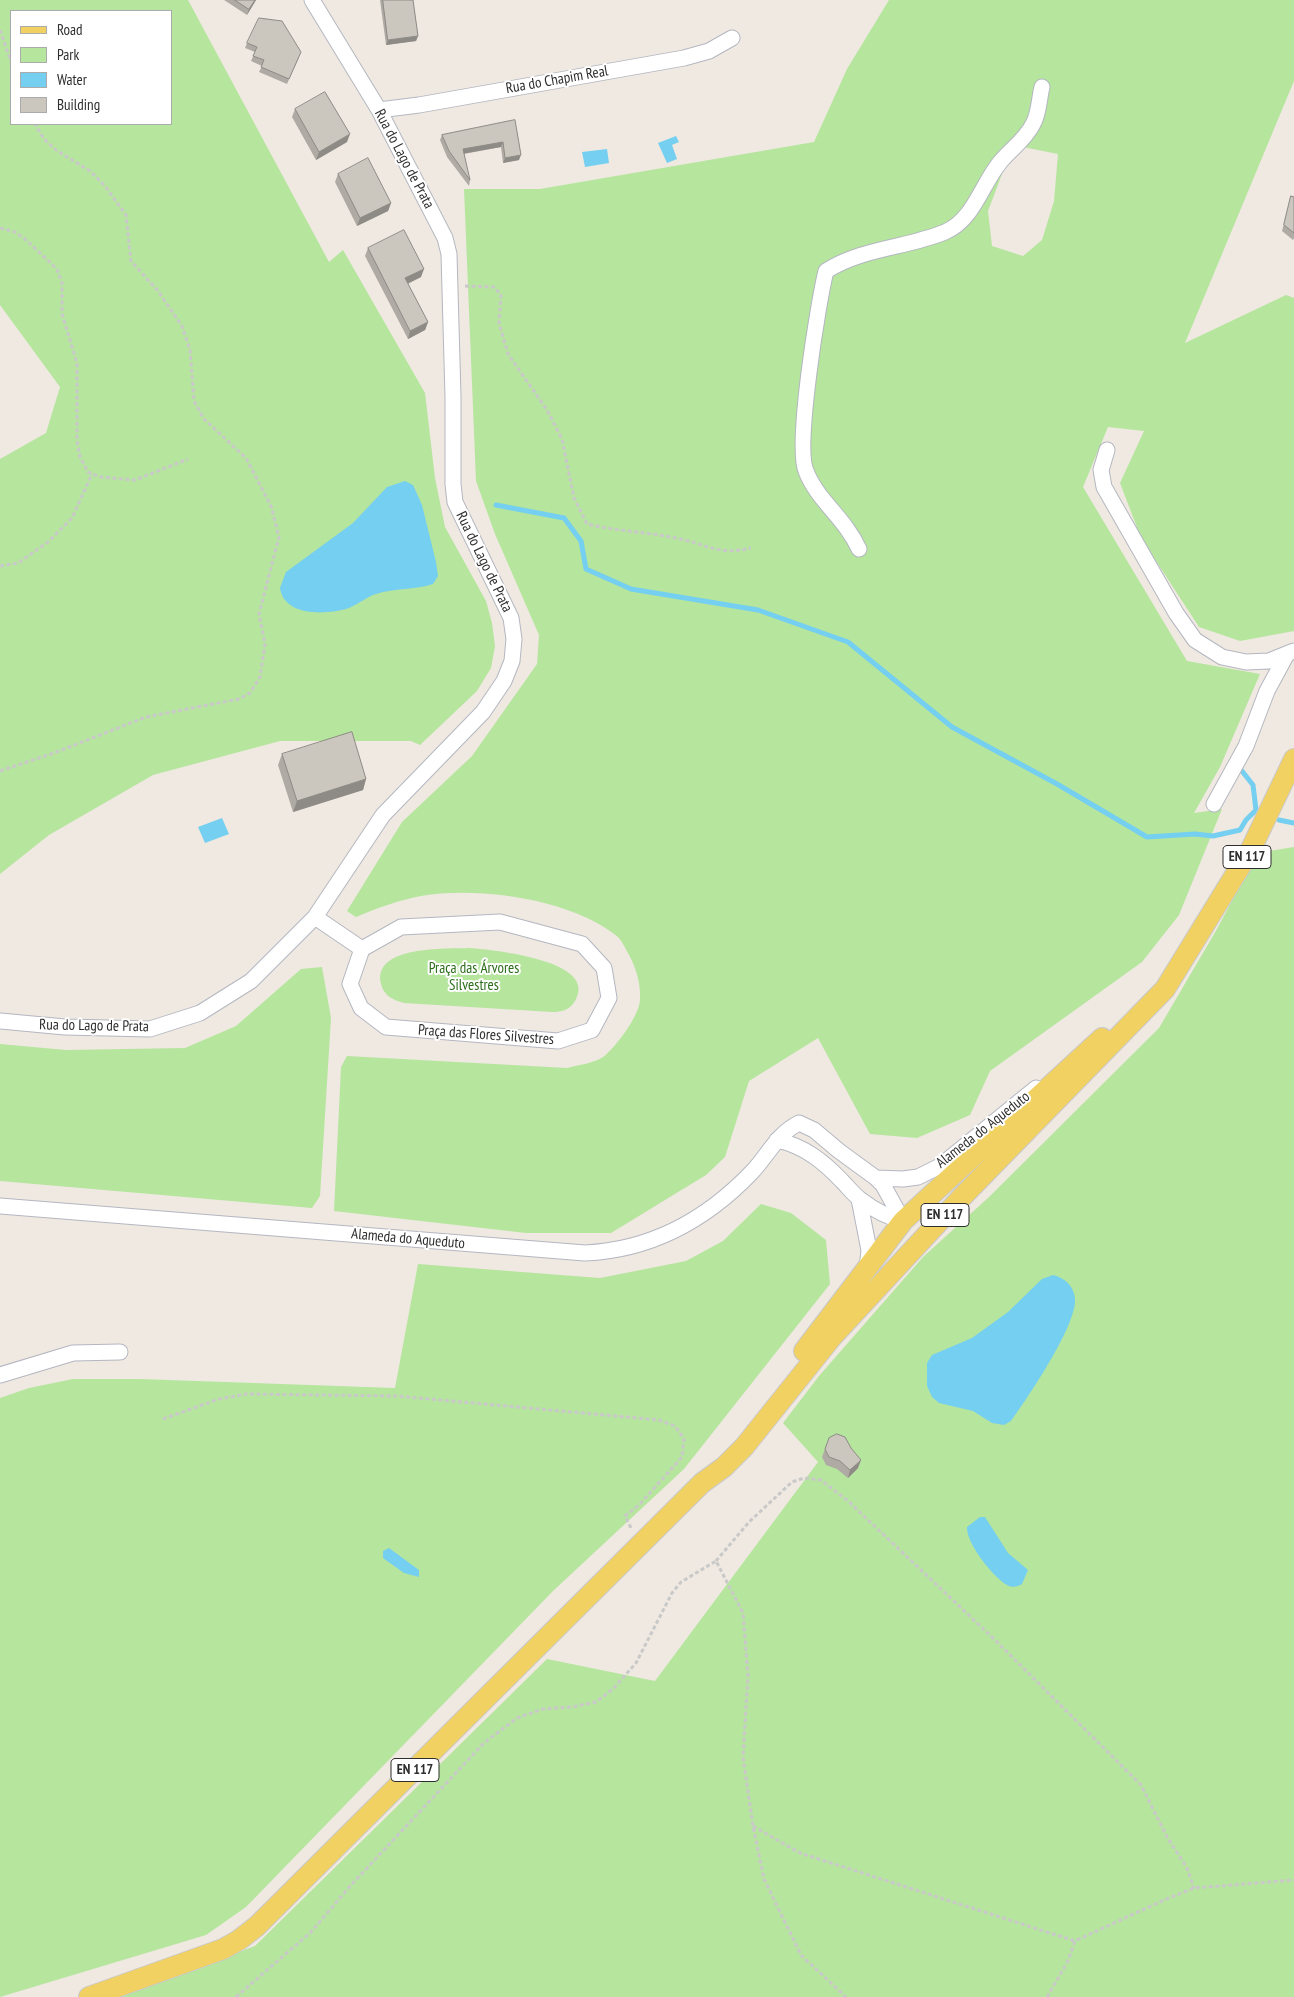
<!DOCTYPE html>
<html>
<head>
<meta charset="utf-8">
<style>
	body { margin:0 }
	#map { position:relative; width:1294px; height:1997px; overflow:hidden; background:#efe9e1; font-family:"PT Sans Narrow",sans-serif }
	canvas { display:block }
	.legend { position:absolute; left:10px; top:10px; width:162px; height:115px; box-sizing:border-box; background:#fff; border:1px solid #ababab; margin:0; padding:6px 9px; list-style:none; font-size:15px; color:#2e2e2e }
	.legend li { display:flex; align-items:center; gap:10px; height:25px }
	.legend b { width:25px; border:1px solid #ababab }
</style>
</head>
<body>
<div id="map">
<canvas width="1294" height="1997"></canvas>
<ul class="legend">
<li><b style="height:6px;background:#f2d163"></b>Road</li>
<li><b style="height:14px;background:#b6e59e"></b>Park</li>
<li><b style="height:14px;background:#75cff0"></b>Water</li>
<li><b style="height:14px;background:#cbc7bf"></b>Building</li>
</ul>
</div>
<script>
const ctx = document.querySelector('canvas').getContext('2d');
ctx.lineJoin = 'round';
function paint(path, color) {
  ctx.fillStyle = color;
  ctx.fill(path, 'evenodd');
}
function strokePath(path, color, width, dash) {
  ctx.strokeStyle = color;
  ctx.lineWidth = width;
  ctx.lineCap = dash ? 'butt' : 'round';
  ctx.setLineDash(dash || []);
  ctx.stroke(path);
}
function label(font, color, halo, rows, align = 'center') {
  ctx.font = font + ' "PT Sans Narrow",sans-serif';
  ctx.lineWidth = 4;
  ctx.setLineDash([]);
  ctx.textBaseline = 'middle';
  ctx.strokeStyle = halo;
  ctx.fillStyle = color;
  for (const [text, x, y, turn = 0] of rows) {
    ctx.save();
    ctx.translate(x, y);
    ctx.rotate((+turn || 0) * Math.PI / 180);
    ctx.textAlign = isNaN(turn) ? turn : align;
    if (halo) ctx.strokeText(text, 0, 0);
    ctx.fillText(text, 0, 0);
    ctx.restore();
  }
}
const green = new Path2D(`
	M 0,0 L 188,0 L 329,262 L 343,250 L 425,393 L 435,478 L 445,527 L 486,601 L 492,623 L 495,646 L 491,668 L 477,691 L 420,745 L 411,741 L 280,741 L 153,775 L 49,835 L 0,874 L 0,459 L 46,433 L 60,387 L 0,305 ZM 11,11 L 171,11 L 171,124 L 11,124 Z
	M 889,0 L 1294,0 L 1294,81 L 1185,343 L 1286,295 L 1294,298 L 1294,631 L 1240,641 L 1199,627 L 1141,538 L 1120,483 L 1144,431 L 1108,427 L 1083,487 L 1187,661 L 1260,674 L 1220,767 L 1194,813 L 1222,809 L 1179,915 L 1142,962 L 990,1071 L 970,1115 L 917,1138 L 870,1134 L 818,1038 L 749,1081 L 725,1157 L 706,1175 L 611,1233 L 526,1233 L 334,1211 L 341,1067 L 347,1056 L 567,1068 C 578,1065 595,1063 603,1057 C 616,1047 639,1016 640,1000 C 641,984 636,967 628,953 C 625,948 622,941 618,937 C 572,899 479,886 421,896 C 399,900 377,908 356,917 L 347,911 L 402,822 L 472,756 L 537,664 L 539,635 L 495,534 L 476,481 L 464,189 L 540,189 L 814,142 L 847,69 ZM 1013,145 L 1058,154 L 1054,201 L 1042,240 L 1023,256 L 992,246 L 988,211 Z
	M 1294,847 L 1294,1997 L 117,1997 L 255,1946 L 547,1659 L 655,1681 L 818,1462 L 783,1423 L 819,1376 L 923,1257 L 989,1197 L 1159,1028 L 1217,929 L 1257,853 Z
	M 470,948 C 492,950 600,960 575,1001 C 570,1010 561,1012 552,1012 L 404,1003 C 393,1000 384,996 381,984 C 372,945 447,949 470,948 Z
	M 322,967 L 331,1018 L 320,1196 L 312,1208 L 0,1181 L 0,1044 L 66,1050 L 185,1048 L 236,1026 L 301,969 Z
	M 761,1204 L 791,1213 L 826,1240 L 830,1284 L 684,1469 L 553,1591 L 246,1907 L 206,1935 L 0,1997 L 0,1398 L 29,1388 L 73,1379 L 140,1379 L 395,1388 L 418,1264 L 600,1278 L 686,1261 L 723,1241 Z`);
const water = new Path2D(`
	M 676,136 L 679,142 L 672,145 L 677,159 L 667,163 L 658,143 Z
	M 607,149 L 609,163 L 585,167 L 582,152 Z
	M 405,481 L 413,485 L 422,505 L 436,562 L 438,576 L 433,584 C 415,590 395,588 376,594 C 366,597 359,604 349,608 C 327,615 284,617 280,588 L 286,572 L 353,523 L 387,487 Z
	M 222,818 L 229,834 L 205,843 L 198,827 Z
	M 1053,1275 C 1065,1278 1074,1286 1075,1299 C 1077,1325 1027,1399 1011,1421 L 1004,1425 L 992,1423 L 973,1411 L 939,1403 L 932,1397 L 927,1386 L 927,1363 L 932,1355 L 972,1338 L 1008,1312 L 1042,1279 Z
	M 980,1517 L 985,1517 L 1008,1553 L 1028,1570 L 1022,1584 C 1017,1587 1012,1588 1007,1585 C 993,1577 966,1543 967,1527 Z
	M 389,1548 L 419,1570 L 419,1577 L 404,1573 L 383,1558 L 383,1551 Z`);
const stream = new Path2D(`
	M 496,505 L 564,518 L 581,541 L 586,569 L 631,589 L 758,610 L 848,642 L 952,727 L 1057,784 L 1147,837 L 1195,834 L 1213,836 L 1240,830 L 1246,820 L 1256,810 L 1253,785 L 1242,771
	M 1279,820 L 1294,823`);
const path = new Path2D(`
	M 0,30 L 11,62
	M 0,228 L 15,232 L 25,239 L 57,269 L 62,283 L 62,314 L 77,363 L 77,440 L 80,457 L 88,472 L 100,477 L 135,480 L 188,459
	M 465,286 L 494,287 L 501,295 L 499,323 L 508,354 L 547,410 L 562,439 L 574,498 L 587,524 C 616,531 646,532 676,538 C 706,544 719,556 751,548
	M 0,566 L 18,563 L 48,542 L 72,518 L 92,474
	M 0,771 L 54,753 L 146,717 L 239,699 L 250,693 L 260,677 L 265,644 L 259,614 L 279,537 L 271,506 L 246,458 L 204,419 L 194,401 L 190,350 L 182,326 L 158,291 L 131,261 L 126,215 L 105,186 L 90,171 L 56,150 L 44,139 L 35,124
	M 163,1419 L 219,1399 L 247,1394 L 397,1396 L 659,1420 L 675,1426 L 684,1439 L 682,1457 L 639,1505 L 625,1516 L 632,1530
	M 716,1561 L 749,1522 L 792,1482 L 804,1478 L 821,1480 L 848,1501 L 995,1640 L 1141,1785 L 1167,1837 L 1187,1868 L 1194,1888
	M 753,1826 L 800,1853 L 1075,1941
	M 236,1997 L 311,1932 L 352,1884 L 484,1743 L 517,1718 L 543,1709 L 572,1707 L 596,1702 L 613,1689 L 636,1663 L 672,1593 L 681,1582 L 716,1561 L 743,1613 L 748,1676 L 743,1757 L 753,1826 L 764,1879 L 801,1955 L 846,1997
	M 1047,1997 L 1068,1961 L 1075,1941 L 1164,1900 L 1194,1888 L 1294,1880`);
const minor = new Path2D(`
	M 379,110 L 419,105 L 684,58 L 709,51 L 732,38
	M 1107,450 L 1101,470 L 1104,487 L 1176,613 L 1195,640 L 1222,657 L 1246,662 L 1269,661 L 1294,651
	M 859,549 C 845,518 817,500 806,471 C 795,446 818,303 826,271 C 862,248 906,248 945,232 C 974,220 982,183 1001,161 C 1012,148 1025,140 1033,124 C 1039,114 1039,99 1042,87
	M 1214,804 L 1246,746 L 1267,691 L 1287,654
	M 315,917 L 362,949 L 350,984 L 361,1008 L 386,1027 L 558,1041 L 592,1030 L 609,998 L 604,968 L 582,944 L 500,922 L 401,927 L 362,949
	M 0,1021 L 65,1027 L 150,1029 L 200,1013 L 251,981 L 315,917 L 383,815 L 483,712 L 504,681 L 512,661 L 514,639 L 511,618 L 455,502 L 453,484 L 453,397 L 449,254 L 445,238 L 379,110 L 312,0
	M 777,1140 C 804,1146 823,1161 842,1181 C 848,1187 854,1195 861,1200 C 874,1210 887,1217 903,1221
	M 876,1178 L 903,1179 L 918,1177 L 940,1166 L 1036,1088
	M 859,1199 L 869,1250 L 867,1269
	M 0,1206 L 585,1253 C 651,1250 707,1219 752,1172 C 768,1155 777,1134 799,1123 L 814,1130 L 839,1151 L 876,1178 L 883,1185 L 903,1221
	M 0,1375 L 73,1353 L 120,1352`);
const major = new Path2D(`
	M 804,1351 L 903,1221 L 1102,1038
	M 89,1997 L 223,1949 L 239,1940 L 257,1926 L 702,1483 L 724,1467 L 744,1447 L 832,1337 L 960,1199 L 1165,989 L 1251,849 L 1294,759`);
const wall = new Path2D(`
	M 224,0 L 256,0 L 247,15 Z
	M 380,0 L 413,0 L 418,36 L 416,41 L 386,45 Z
	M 247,43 L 299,57 L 287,84 L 259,72 L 262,66 L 251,61 L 255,52 L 245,48 Z
	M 295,109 L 347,142 L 316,160 L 292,117 Z
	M 515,120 L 519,160 L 503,163 L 501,147 L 464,154 L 470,180 L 469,186 L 447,157 L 440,140 L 442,135 Z
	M 338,174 L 391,203 L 388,211 L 357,226 L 335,182 Z
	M 1291,196 L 1294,197 L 1294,238 L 1293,240 L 1282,231 Z
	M 368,248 L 421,277 L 408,284 L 428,322 L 425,330 L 408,339 L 365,256 Z
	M 282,754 L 366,779 L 363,790 L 293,812 L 278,765 Z
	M 829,1438 L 858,1468 L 848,1478 L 837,1469 L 826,1465 L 822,1457 Z`);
const shadedWall = new Path2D(`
	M 255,0 L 256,0 L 247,15 L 249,9 Z
	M 418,36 L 416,41 L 386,45 L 388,40 Z
	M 350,134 L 347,142 L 316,160 L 319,152 Z
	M 503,142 L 501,147 L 461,154 L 463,149 Z
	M 521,155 L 519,160 L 503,163 L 505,158 Z
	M 391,203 L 388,211 L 357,226 L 360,218 Z
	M 424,269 L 421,277 L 402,286 L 405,278 Z
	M 428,322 L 425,330 L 408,339 L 410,331 Z
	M 366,779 L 363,790 L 293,812 L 297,801 Z
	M 861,1460 L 858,1468 L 848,1478 L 850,1470 Z`);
const building = new Path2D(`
	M 235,0 L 255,0 L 249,9 Z
	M 383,0 L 413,0 L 418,36 L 388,40 Z
	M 259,18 L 282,21 L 301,52 L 289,79 L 261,67 L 264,60 L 253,56 L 257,47 L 247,43 Z
	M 325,92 L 350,134 L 319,152 L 295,109 Z
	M 515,120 L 521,155 L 505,158 L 503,142 L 463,149 L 470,180 L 449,151 L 442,135 Z
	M 368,158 L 391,203 L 360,218 L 338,174 Z
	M 1291,196 L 1294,197 L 1294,233 L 1284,225 Z
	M 404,230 L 424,269 L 405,278 L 428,322 L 410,331 L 368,248 Z
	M 352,732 L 366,779 L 297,801 L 282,754 Z
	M 837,1434 L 845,1437 L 851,1448 L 861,1460 L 850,1470 L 840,1461 L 829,1457 L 825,1449 L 829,1438 Z`);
const shields = [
	[1247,857,48],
	[945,1215,48],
	[415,1770,48]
];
const shieldNames = [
	["EN 117",1247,857],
	["EN 117",945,1215],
	["EN 117",415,1770]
];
const streetNames = [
	["Rua do Chapim Real",557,80,-10],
	["Rua do Lago de Prata",404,159,62],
	["Rua do Lago de Prata",484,562,64],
	["Rua do Lago de Prata",94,1026,1],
	["Praça das Flores Silvestres",486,1035,4],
	["Alameda do Aqueduto",983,1130,-38],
	["Alameda do Aqueduto",408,1239,5]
];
const parkNames = [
	["Praça das Árvores",474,969],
	["Silvestres",474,986]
];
paint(green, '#b6e59e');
paint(water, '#75cff0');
strokePath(stream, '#75cff0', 5);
strokePath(minor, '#b4b7c1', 17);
strokePath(major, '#c9c9c9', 22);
strokePath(path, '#c9c9c9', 3, [4, 2.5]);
strokePath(minor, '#fff', 15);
strokePath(major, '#f2d163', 20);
paint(wall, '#afaba4');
paint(shadedWall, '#8e8b86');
paint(building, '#cbc7bf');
strokePath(building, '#8e8b86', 1);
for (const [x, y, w] of shields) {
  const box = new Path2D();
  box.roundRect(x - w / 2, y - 11.5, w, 23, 4);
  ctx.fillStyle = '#fff';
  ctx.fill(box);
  strokePath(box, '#2e2e2e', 1);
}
label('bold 14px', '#2e2e2e', null, shieldNames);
label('15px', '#2e2e2e', '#fff', streetNames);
label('15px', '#2c6e1b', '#fff', parkNames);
</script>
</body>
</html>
